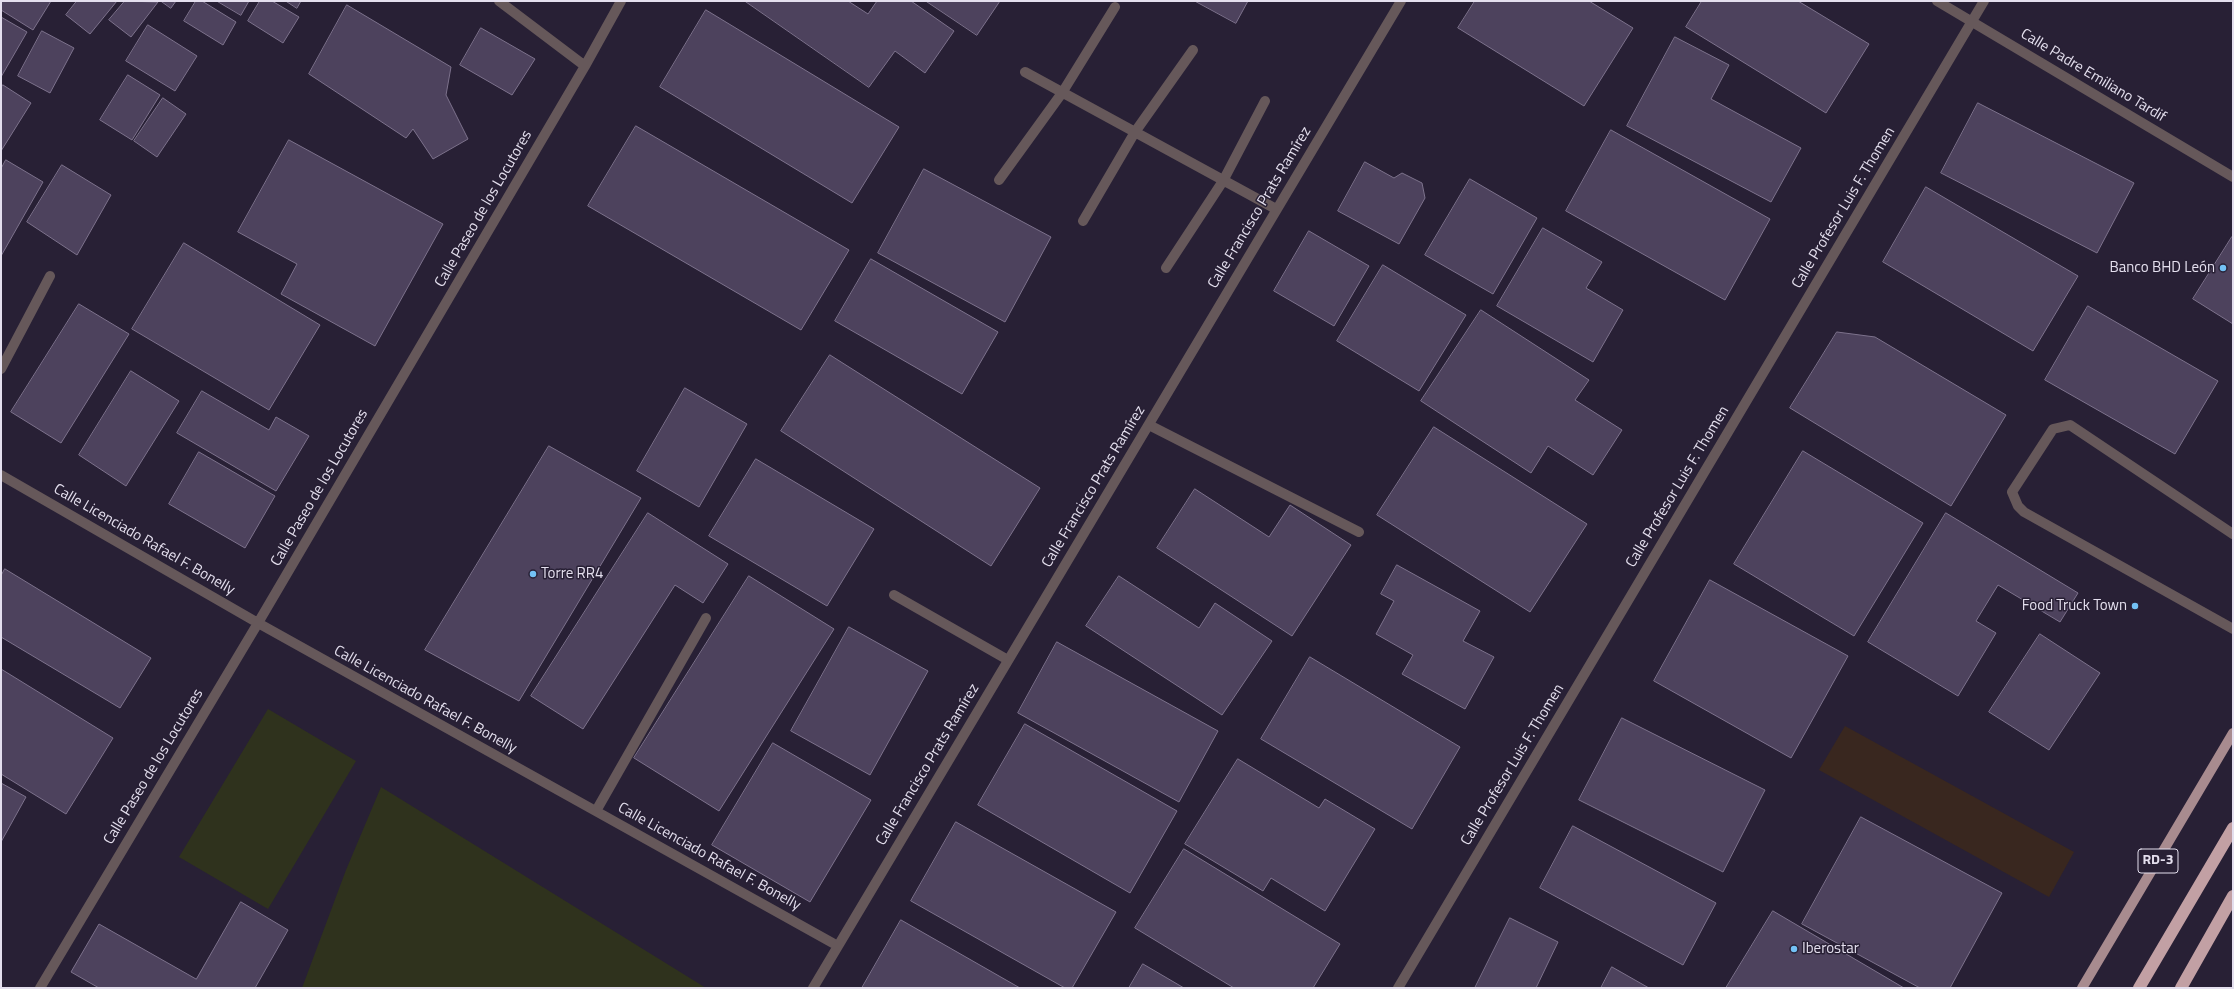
<!DOCTYPE html>
<html>
<head>
<meta charset="utf-8">
<style>
	body { margin:0 }
	#map { position:relative; width:2234px; height:989px; overflow:hidden; background:#282035; font-family:"Titillium Web",sans-serif }
	canvas { display:block }
	.frame { position:absolute; inset:0; border:2px solid #e4dfee; pointer-events:none }
</style>
</head>
<body>
<div id="map">
<canvas width="2234" height="989"></canvas>
<div class="frame"></div>
</div>
<script>
const ctx = document.querySelector('canvas').getContext('2d');
ctx.lineJoin = 'round';
function paint(path, color) {
  ctx.fillStyle = color;
  ctx.fill(path, 'evenodd');
}
function strokePath(path, color, width, dash) {
  ctx.strokeStyle = color;
  ctx.lineWidth = width;
  ctx.lineCap = dash ? 'butt' : 'round';
  ctx.setLineDash(dash || []);
  ctx.stroke(path);
}
function label(font, color, halo, rows, align = 'center') {
  ctx.font = font + ' "Titillium Web",sans-serif';
  ctx.lineWidth = 3;
  ctx.setLineDash([]);
  ctx.textBaseline = 'middle';
  ctx.strokeStyle = halo;
  ctx.fillStyle = color;
  for (const [text, x, y, turn = 0] of rows) {
    ctx.save();
    ctx.translate(x, y);
    ctx.rotate((+turn || 0) * Math.PI / 180);
    ctx.textAlign = isNaN(turn) ? turn : align;
    if (halo) ctx.strokeText(text, 0, 0);
    ctx.fillText(text, 0, 0);
    ctx.restore();
  }
}
const commercial = new Path2D(`
	M 1845,726 L 2074,852 L 2049,897 L 1819,770 Z`);
const green = new Path2D(`
	M 268,709 L 356,761 L 268,909 L 179,857 Z
	M 381,787 L 706,988 L 302,988 L 346,870 Z`);
const building = new Path2D(`
	M 1,1 L 51,1 L 33,30 L 1,10 Z
	M 77,1 L 117,1 L 90,34 L 66,15 Z
	M 125,1 L 158,2 L 131,37 L 109,20 Z
	M 161,1 L 176,1 L 171,8 Z
	M 196,1 L 202,1 L 236,22 L 223,45 L 184,21 Z
	M 217,1 L 249,1 L 241,15 Z
	M 260,1 L 272,1 L 299,17 L 283,43 L 248,21 Z
	M 286,1 L 301,1 L 297,8 Z
	M 745,1 L 848,1 L 868,14 L 877,1 L 911,1 L 954,31 L 925,73 L 895,51 L 869,87 Z
	M 926,1 L 1000,1 L 977,35 Z
	M 1195,1 L 1248,1 L 1236,23 Z
	M 1475,1 L 1589,1 L 1633,28 L 1584,106 L 1458,28 Z
	M 1702,1 L 1798,1 L 1869,44 L 1826,113 L 1686,27 Z
	M 347,5 L 451,67 L 446,95 L 468,139 L 433,159 L 413,129 L 406,138 L 309,74 Z
	M 706,10 L 899,127 L 852,203 L 660,87 Z
	M 1,17 L 27,32 L 1,77 Z
	M 148,25 L 197,56 L 175,91 L 126,61 Z
	M 481,28 L 535,59 L 512,95 L 460,65 Z
	M 42,31 L 74,48 L 50,93 L 18,76 Z
	M 1675,37 L 1729,65 L 1711,99 L 1801,148 L 1771,202 L 1627,126 Z
	M 128,75 L 160,95 L 132,140 L 100,120 Z
	M 3,85 L 31,103 L 1,151 L 1,88 Z
	M 163,98 L 186,114 L 157,157 L 134,141 Z
	M 1978,103 L 2134,183 L 2097,253 L 1941,173 Z
	M 636,126 L 849,250 L 801,330 L 588,206 Z
	M 1611,130 L 1770,219 L 1725,300 L 1566,211 Z
	M 289,140 L 443,224 L 375,346 L 281,294 L 297,264 L 238,232 Z
	M 6,160 L 43,182 L 1,256 L 1,169 Z
	M 1365,162 L 1394,178 L 1402,173 L 1422,183 L 1425,198 L 1399,244 L 1338,211 Z
	M 62,165 L 111,195 L 77,255 L 27,222 Z
	M 924,169 L 1051,237 L 1005,322 L 878,253 Z
	M 1470,179 L 1537,218 L 1493,294 L 1425,255 Z
	M 1926,187 L 2078,276 L 2033,351 L 1883,262 Z
	M 1543,228 L 1602,262 L 1586,288 L 1623,310 L 1593,362 L 1497,306 Z
	M 1309,231 L 1369,266 L 1334,326 L 1274,291 Z
	M 2232,237 L 2233,238 L 2233,324 L 2193,299 Z
	M 184,243 L 320,325 L 269,410 L 132,329 Z
	M 871,259 L 998,332 L 962,394 L 835,321 Z
	M 1383,265 L 1466,315 L 1419,391 L 1337,341 Z
	M 79,304 L 129,334 L 61,443 L 11,412 Z
	M 2088,306 L 2218,381 L 2175,454 L 2045,380 Z
	M 1481,310 L 1589,380 L 1575,400 L 1622,430 L 1593,475 L 1548,446 L 1531,473 L 1421,401 Z
	M 1837,332 L 1875,337 L 2006,415 L 1951,506 L 1790,408 Z
	M 830,355 L 1040,488 L 991,566 L 781,431 Z
	M 131,371 L 179,401 L 126,486 L 79,455 Z
	M 685,388 L 747,424 L 699,507 L 637,471 Z
	M 202,391 L 269,430 L 276,417 L 309,436 L 276,491 L 177,433 Z
	M 1434,427 L 1587,524 L 1530,612 L 1377,515 Z
	M 549,446 L 641,498 L 519,701 L 425,650 Z
	M 1803,451 L 1923,523 L 1854,636 L 1734,564 Z
	M 199,452 L 275,496 L 245,548 L 169,504 Z
	M 756,459 L 874,529 L 827,606 L 709,536 Z
	M 1195,489 L 1269,537 L 1290,505 L 1351,545 L 1292,636 L 1157,548 Z
	M 648,513 L 728,564 L 703,603 L 675,585 L 583,729 L 531,696 Z
	M 1946,513 L 2078,593 L 2060,622 L 1998,585 L 1976,621 L 1996,633 L 1958,696 L 1868,642 Z
	M 1397,565 L 1480,611 L 1463,641 L 1494,657 L 1465,709 L 1402,674 L 1413,655 L 1376,634 L 1394,601 L 1381,594 Z
	M 5,569 L 151,658 L 120,708 L 1,637 L 1,576 Z
	M 749,576 L 834,629 L 719,811 L 634,758 Z
	M 1119,576 L 1199,628 L 1215,603 L 1272,641 L 1222,715 L 1086,626 Z
	M 1710,580 L 1848,656 L 1791,758 L 1654,681 Z
	M 849,627 L 928,671 L 870,775 L 791,731 Z
	M 2040,634 L 2100,673 L 2049,750 L 1989,712 Z
	M 1057,642 L 1218,731 L 1179,802 L 1018,713 Z
	M 1310,657 L 1460,747 L 1412,829 L 1261,739 Z
	M 1,669 L 113,738 L 66,814 L 1,774 Z
	M 1622,718 L 1765,790 L 1723,872 L 1579,800 Z
	M 1025,724 L 1177,811 L 1130,893 L 978,805 Z
	M 773,743 L 871,800 L 810,902 L 712,845 Z
	M 1238,759 L 1319,808 L 1325,799 L 1375,829 L 1325,911 L 1271,878 L 1263,891 L 1185,844 Z
	M 1,783 L 26,797 L 1,842 Z
	M 1861,817 L 2002,893 L 1950,988 L 1920,988 L 1802,924 Z
	M 956,822 L 1116,912 L 1072,988 L 1065,988 L 911,901 Z
	M 1573,826 L 1716,903 L 1683,965 L 1540,888 Z
	M 1184,849 L 1340,944 L 1313,988 L 1234,988 L 1135,928 Z
	M 241,902 L 288,930 L 255,988 L 99,988 L 71,972 L 99,924 L 196,979 Z
	M 1773,911 L 1904,988 L 1726,988 Z
	M 1510,918 L 1558,942 L 1536,988 L 1475,988 Z
	M 901,920 L 1020,988 L 862,988 Z
	M 1143,964 L 1184,988 L 1129,988 Z
	M 1612,967 L 1649,988 L 1601,988 Z`);
const minor = new Path2D(`
	M 499,1 L 585,66
	M 1937,1 L 2233,177
	M 1025,72 L 1276,209
	M 999,180 L 1062,93 L 1115,7
	M 1083,221 L 1135,132 L 1193,50
	M 1166,268 L 1223,181 L 1265,101
	M 1,369 L 50,276
	M 1149,425 L 1359,532
	M 1,475 L 258,623 L 838,946
	M 2233,534 L 2070,425 L 2053,429 L 2012,492 L 2018,506 L 2024,512 L 2233,629
	M 894,595 L 1008,660
	M 596,811 L 706,618
	M 40,988 L 258,623 L 585,66 L 621,1
	M 813,988 L 1401,1
	M 1398,988 L 1984,1`);
const major = new Path2D(`
	M 2082,988 L 2233,733`);
const highway = new Path2D(`
	M 2139,988 L 2233,828
	M 2181,988 L 2233,896`);
const markers = [
	[2223,268,4,"#73c1f5"],
	[533,574,4,"#73c1f5"],
	[2135,606,4,"#73c1f5"],
	[1794,949,4,"#73c1f5"]
];
const shields = [
	[2158,861,40]
];
const shieldNames = [
	["RD-3",2158,861]
];
const streetNames = [
	["Calle Padre Emiliano Tardif",2093,76,31],
	["Calle Francisco Prats Ramírez",1260,208,-59],
	["Calle Profesor Luis F. Thomen",1844,208,-59],
	["Calle Paseo de los Locutores",484,209,-60],
	["Calle Francisco Prats Ramírez",1094,487,-59],
	["Calle Profesor Luis F. Thomen",1678,487,-59],
	["Calle Paseo de los Locutores",320,488,-60],
	["Calle Licenciado Rafael F. Bonelly",144,540,30],
	["Calle Licenciado Rafael F. Bonelly",425,700,29],
	["Calle Francisco Prats Ramírez",928,765,-59],
	["Calle Profesor Luis F. Thomen",1513,765,-59],
	["Calle Paseo de los Locutores",154,767,-59],
	["Calle Licenciado Rafael F. Bonelly",709,857,29]
];
const poiNames = [
	["Banco BHD León",2215,268],
	["Torre RR4",541,574,"left"],
	["Food Truck Town",2127,606],
	["Iberostar",1802,949,"left"]
];
paint(commercial, '#39271f');
paint(green, '#2f321d');
paint(building, '#4d425d');
strokePath(building, '#7d728c', 1);
strokePath(minor, '#66585a', 10);
strokePath(major, '#a88b8f', 10);
strokePath(highway, '#c2a0a4', 12);
for (const [x, y, r, color] of markers) {
  const dot = new Path2D();
  dot.arc(x, y, r, 0, 2 * Math.PI);
  ctx.fillStyle = color;
  ctx.fill(dot);
  strokePath(dot, '#282035', 1.5);
}
for (const [x, y, w] of shields) {
  const box = new Path2D();
  box.roundRect(x - w / 2, y - 12, w, 24, 3);
  ctx.fillStyle = '#282035';
  ctx.fill(box);
  strokePath(box, '#e4dfee', 1);
}
label('bold 14px', '#e4dfee', null, shieldNames);
label('15px', '#e4dfee', '#282035', streetNames);
label('15px', '#e4dfee', '#282035', poiNames, 'right');
</script>
</body>
</html>
